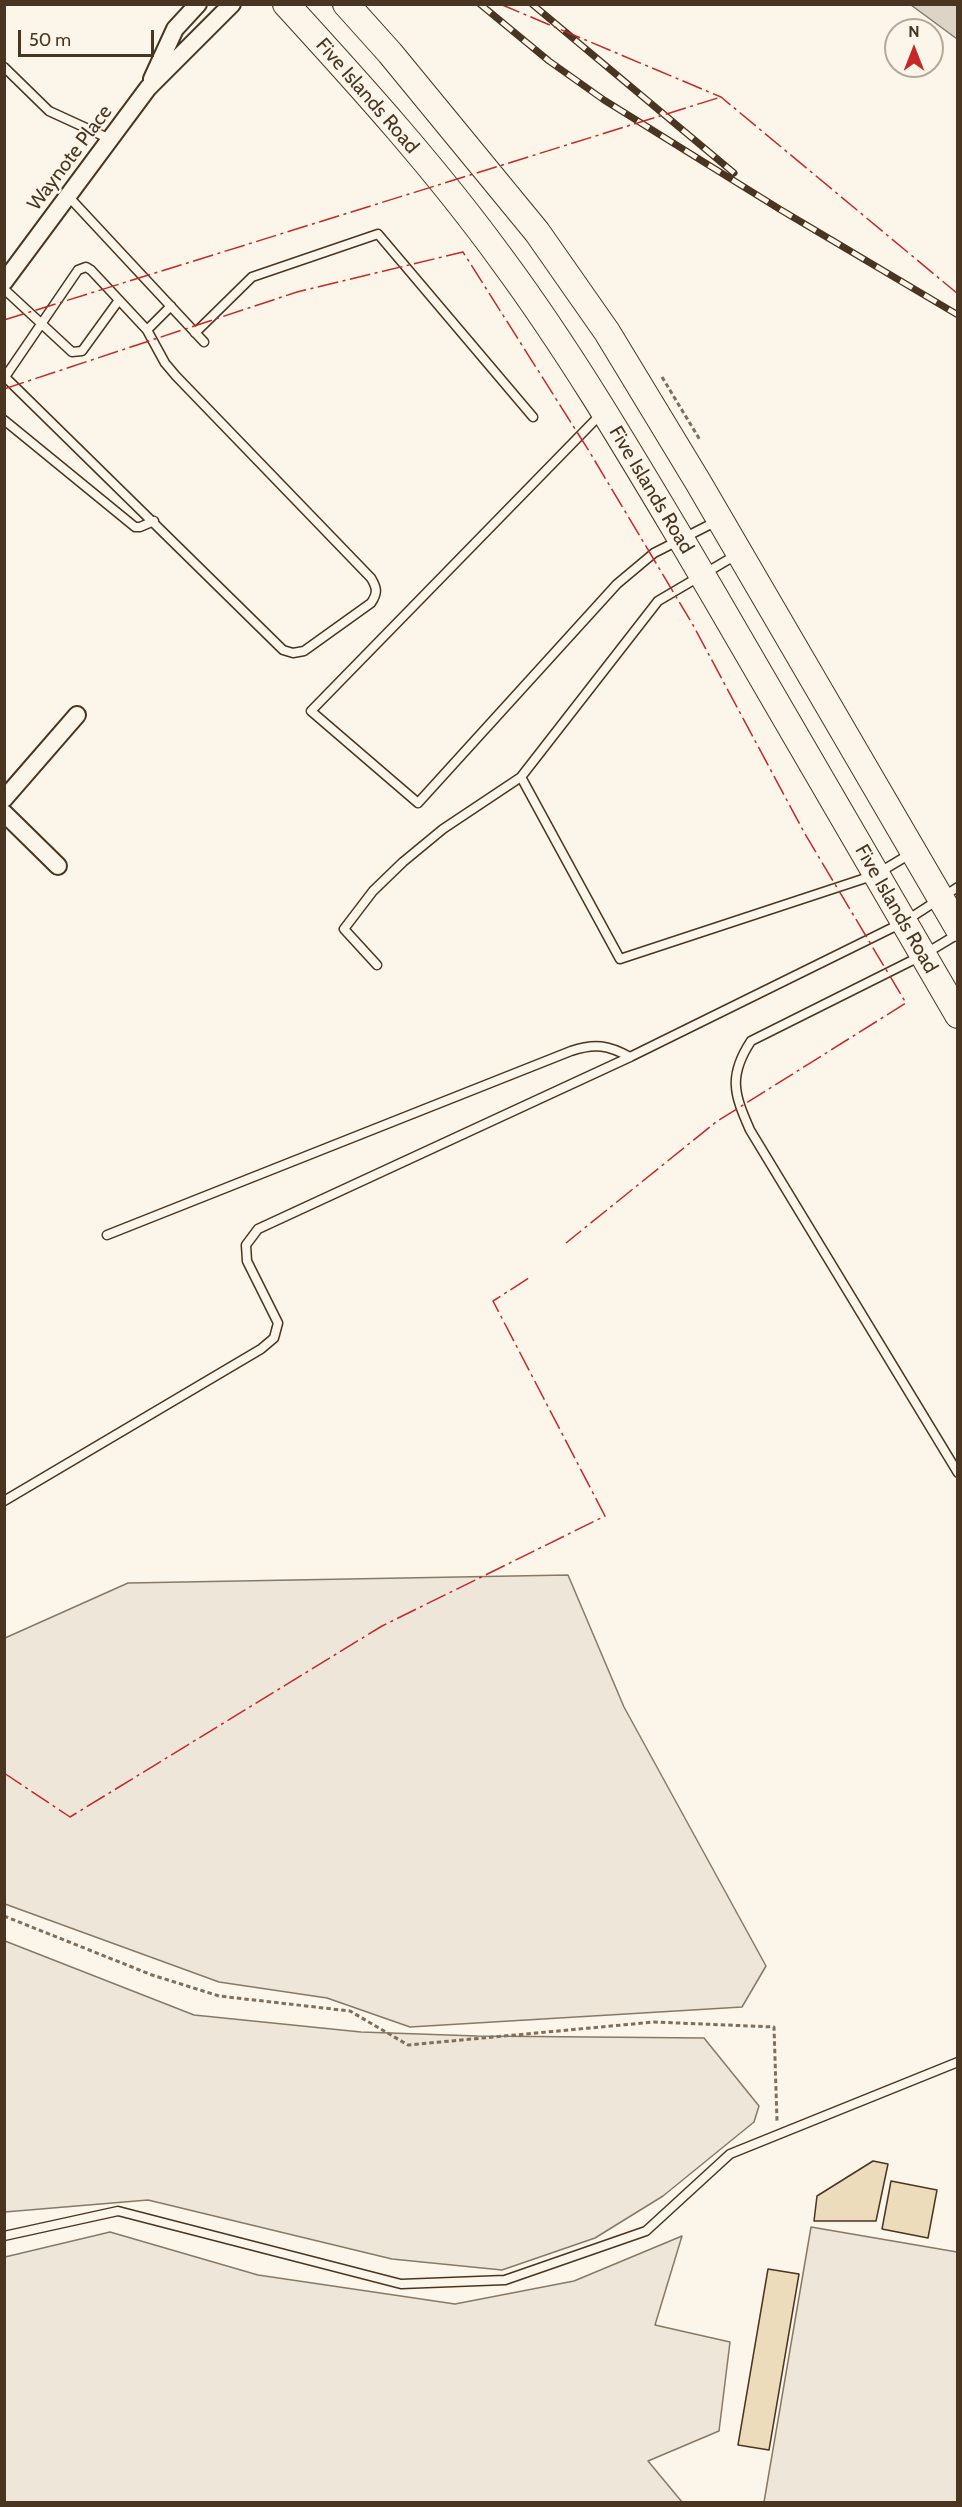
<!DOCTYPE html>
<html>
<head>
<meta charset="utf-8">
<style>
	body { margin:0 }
	#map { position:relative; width:962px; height:2507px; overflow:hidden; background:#fbf6e9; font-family:Cabin,sans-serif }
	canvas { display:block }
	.frame { position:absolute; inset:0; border:6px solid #4a3520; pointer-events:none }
	.north { position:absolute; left:884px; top:18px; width:60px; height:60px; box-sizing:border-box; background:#fbf6e9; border:2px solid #b4a999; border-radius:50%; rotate:0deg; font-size:16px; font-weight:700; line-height:24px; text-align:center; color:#4a3520 }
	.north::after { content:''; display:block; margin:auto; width:21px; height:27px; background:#c62828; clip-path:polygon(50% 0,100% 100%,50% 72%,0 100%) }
	.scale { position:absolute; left:18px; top:30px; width:136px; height:27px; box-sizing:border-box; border:3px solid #4a3520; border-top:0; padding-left:8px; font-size:18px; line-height:21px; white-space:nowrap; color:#4a3520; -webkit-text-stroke:4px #fbf6e9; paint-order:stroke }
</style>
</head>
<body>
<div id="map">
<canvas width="962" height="2507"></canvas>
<div class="frame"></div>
<div class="north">N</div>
<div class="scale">50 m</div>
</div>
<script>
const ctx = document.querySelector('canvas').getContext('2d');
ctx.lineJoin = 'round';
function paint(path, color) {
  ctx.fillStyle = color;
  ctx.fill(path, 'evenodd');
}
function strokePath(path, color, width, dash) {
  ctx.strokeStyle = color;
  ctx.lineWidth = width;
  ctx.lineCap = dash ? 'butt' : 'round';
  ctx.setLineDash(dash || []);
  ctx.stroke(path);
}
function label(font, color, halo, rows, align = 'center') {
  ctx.font = font + ' Cabin,sans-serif';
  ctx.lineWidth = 4.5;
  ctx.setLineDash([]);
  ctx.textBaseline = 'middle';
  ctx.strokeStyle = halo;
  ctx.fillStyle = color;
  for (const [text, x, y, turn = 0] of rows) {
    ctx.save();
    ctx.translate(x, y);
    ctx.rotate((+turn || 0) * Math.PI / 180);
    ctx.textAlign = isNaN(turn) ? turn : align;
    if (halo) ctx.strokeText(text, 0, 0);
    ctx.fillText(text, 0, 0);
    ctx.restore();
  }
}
const green = new Path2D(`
	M 568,1575 L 624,1707 L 766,1966 L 742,2007 L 410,2027 L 327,1998 L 219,1982 L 5,1904 L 5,1638 L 128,1583 Z
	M 5,1941 L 194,2015 L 361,2032 L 477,2036 L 704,2038 L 759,2106 L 754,2122 L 663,2196 L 595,2238 L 502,2270 L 392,2259 L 148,2200 L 5,2212 Z
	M 811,2227 L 957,2252 L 957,2502 L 764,2502 Z
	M 110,2232 L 258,2275 L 455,2304 L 574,2281 L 682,2236 L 655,2325 L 730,2342 L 719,2431 L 648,2461 L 682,2502 L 5,2502 L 5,2257 Z`);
const water = new Path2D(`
	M 911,5 L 957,5 L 957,39 Z`);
const building = new Path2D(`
	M 873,2161 L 888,2164 L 876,2221 L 814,2221 L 817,2196 Z
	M 891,2181 L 937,2190 L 928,2238 L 882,2229 Z
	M 768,2269 L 799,2274 L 769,2450 L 738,2445 Z`);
const path = new Path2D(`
	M 662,377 L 700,440
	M 4,1916 L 152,1975 L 219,1996 L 350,2011 L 408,2045 L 654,2022 L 774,2027 L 777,2121`);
const lane = new Path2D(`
	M 4,67 L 49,111 L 110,139
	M 68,196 L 204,342
	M 4,289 L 72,352 L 82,351 L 119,300
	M 147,330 L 171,306
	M 195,333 L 252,277 L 378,234 L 533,417
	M 4,376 L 5,377 L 283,650 L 293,653 L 304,651 L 371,603 C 378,593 377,588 371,578 L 176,376 L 165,363 L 147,330 L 91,270 L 86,267 L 78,270 L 5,377 L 4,378
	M 601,414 L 311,711 L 418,803 L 617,584 L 654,553 L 717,521
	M 4,420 L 135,527 L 140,527 L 154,521
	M 736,555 L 658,601 L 521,777 L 620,959 L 875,875 L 910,854
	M 958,934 L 923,955 L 751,1041 C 728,1076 734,1094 750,1130 L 958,1473
	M 377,965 L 344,929 L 373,891 L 403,862 L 443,829 L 521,777
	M 107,1235 L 571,1051 C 595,1043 608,1045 630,1057
	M 4,1501 L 261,1349 L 274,1338 L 278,1323 L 247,1261 L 246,1245 L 258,1229 L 630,1057 L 904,922 L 958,887
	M 4,2236 L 118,2211 L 401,2284 L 505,2280 L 646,2231 L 730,2154 L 958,2062`);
const street = new Path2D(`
	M 152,79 L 175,29 L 198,4
	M 4,282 L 148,88 L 232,4
	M 4,799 L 77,715
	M 4,813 L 58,866`);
const primary = new Path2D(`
	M 286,4 C 362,87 437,170 503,261 C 568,349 625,445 681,539 C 774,697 865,856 958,1015
	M 346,4 L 390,53 L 537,232 L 607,332 L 698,482 L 958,928`);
const rail = new Path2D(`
	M 480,4 L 549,61 L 604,100 L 781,210 L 958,315
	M 532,4 L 734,173`);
const power = new Path2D(`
	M 500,4 L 721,97 L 958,294
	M 4,320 L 721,97
	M 4,389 L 297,292 L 463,252 L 589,451 L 693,625 L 805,834 L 906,1003 L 716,1122 L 566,1243
	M 4,1773 L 70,1817 L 382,1626 L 605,1516 L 493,1301 L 532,1276`);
const streetNames = [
	["Five Islands Road",367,96,49],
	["Waynote Place",70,158,-53],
	["Five Islands Road",651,490,59],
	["Five Islands Road",896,909,60]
];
paint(green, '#ede6d9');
strokePath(green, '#887966', 1.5);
paint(water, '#dcd4c6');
strokePath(water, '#887966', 1.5);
paint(building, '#ecdcbc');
strokePath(building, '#4a3520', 1.5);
strokePath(lane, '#4a3520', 11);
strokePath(street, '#4a3520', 20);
strokePath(primary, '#4a3520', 28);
strokePath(path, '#7f6f5c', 3, [4.5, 3]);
strokePath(lane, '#fbf6e9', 8);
strokePath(street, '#fbf6e9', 16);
strokePath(primary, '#fbf6e9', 26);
strokePath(rail, '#4a3520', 7);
strokePath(rail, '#fbf6e9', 4.5, [14]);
strokePath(power, '#c62828', 1.5, [21, 4.5, 3, 4.5]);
label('20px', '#4a3520', '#fbf6e9', streetNames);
</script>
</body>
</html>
